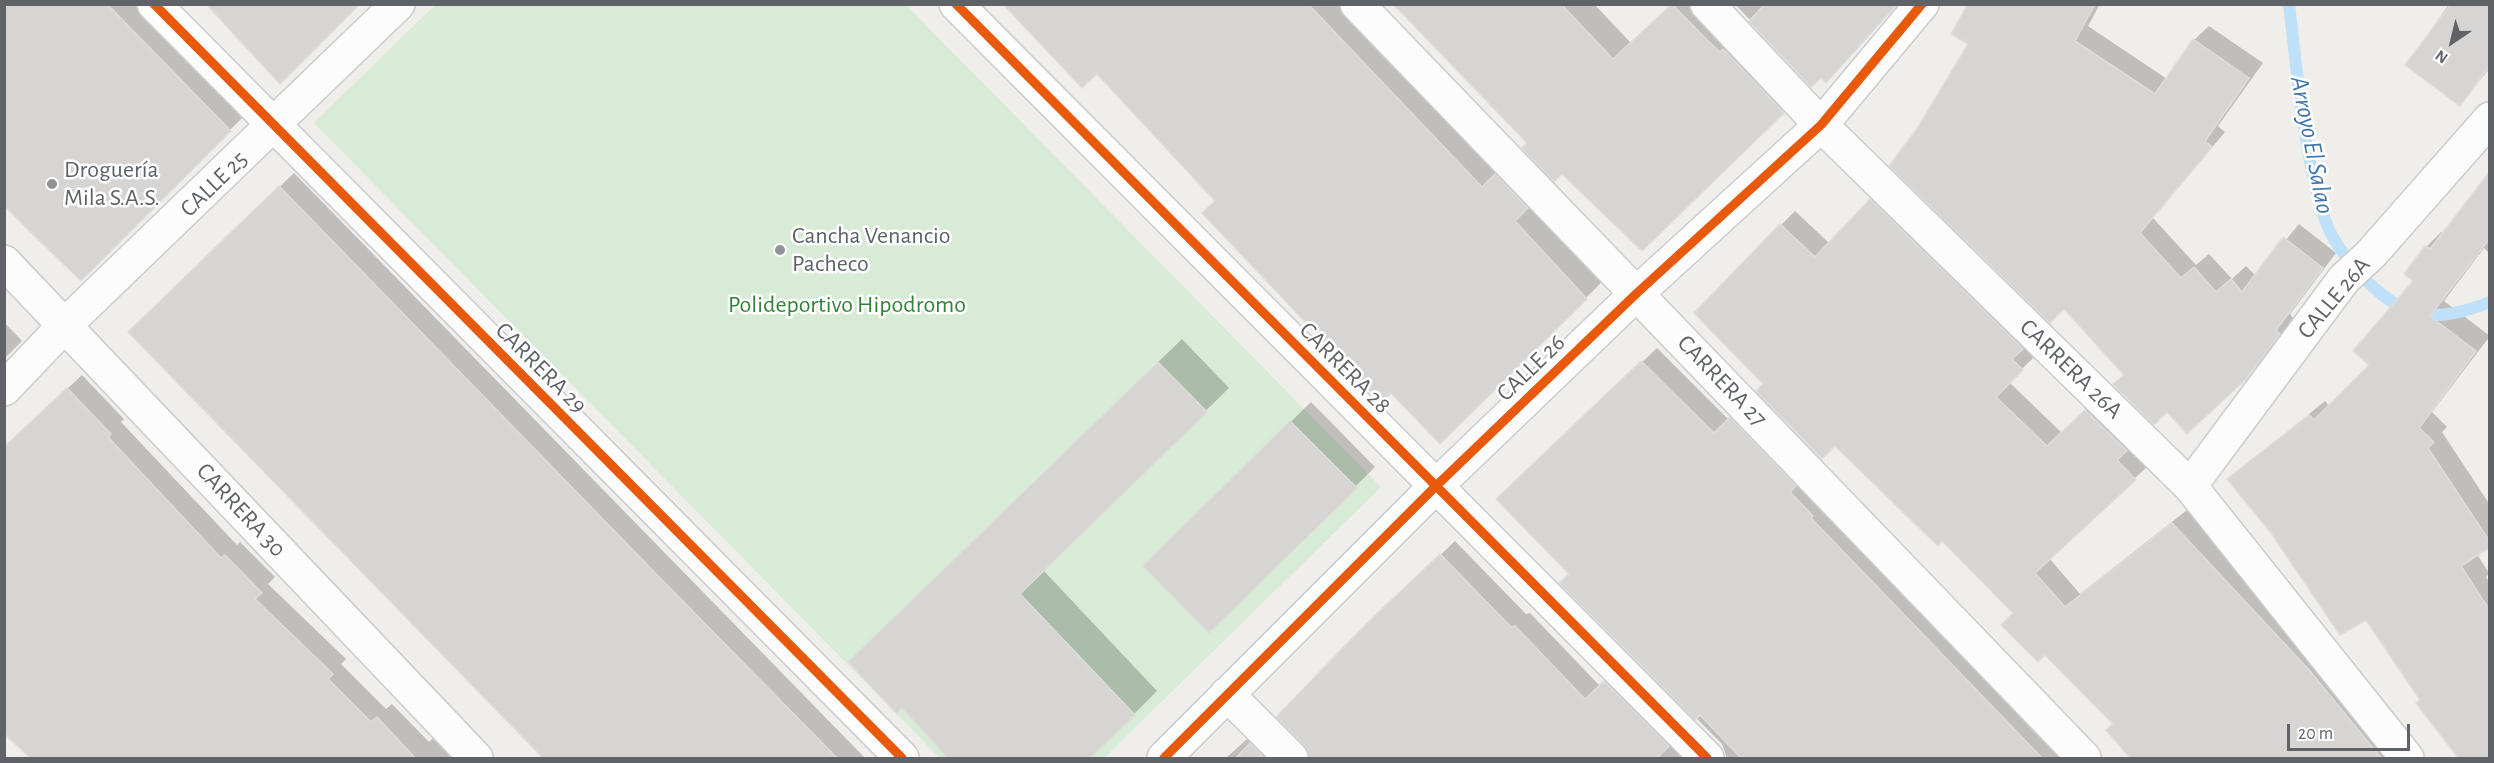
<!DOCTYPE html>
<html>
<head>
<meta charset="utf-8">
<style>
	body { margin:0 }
	#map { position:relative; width:2494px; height:763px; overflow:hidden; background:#efeeea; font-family:"Alegreya Sans",sans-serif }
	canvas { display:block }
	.frame { position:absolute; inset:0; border:6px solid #5f6368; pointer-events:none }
	.north { position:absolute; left:2422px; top:12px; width:60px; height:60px; -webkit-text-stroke:4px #fff; paint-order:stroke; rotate:215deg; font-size:16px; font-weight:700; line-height:24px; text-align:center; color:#5f6368 }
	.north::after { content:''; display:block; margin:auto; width:21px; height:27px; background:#5f6368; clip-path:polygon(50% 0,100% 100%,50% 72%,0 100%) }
	.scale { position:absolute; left:2287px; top:724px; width:123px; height:27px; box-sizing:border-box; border:3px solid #5f6368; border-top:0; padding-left:8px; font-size:18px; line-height:21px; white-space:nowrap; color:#5f6368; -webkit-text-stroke:4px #fff; paint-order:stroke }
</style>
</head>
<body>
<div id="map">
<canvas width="2494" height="763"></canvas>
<div class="frame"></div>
<div class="north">N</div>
<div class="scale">20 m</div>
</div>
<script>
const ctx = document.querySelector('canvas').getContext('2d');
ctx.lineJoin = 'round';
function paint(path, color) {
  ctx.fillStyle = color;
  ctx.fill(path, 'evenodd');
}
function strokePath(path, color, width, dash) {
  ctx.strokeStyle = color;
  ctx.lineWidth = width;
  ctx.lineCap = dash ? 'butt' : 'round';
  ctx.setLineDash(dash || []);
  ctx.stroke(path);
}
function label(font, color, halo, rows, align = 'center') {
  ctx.font = font + ' "Alegreya Sans",sans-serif';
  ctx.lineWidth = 5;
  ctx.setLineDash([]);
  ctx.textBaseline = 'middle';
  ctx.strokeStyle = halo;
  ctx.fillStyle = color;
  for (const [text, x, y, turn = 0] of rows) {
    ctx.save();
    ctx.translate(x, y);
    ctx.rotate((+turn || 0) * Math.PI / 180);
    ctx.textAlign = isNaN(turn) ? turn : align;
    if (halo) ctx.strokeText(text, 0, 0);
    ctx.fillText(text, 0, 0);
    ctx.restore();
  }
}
const green = new Path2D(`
	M 435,5 L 906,5 L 1381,487 L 1104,758 L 940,758 L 314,123 Z`);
const shadow = new Path2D(`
	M 4,4 L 134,4 L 244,116 L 81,279 Z
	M 1004,4 L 1365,4 L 1603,281 L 1440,442 L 1097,72 Z
	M 1395,4 L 1594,4 L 1631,43 L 1671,4 L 1714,4 L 1800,95 L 1783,112 L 1529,143 Z
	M 1735,4 L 1898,4 L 1843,64 L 1821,76 L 1811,85 Z
	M 1970,4 L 2100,4 L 2088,26 L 2167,79 L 2194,40 L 2209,26 L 2263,63 L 2218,126 L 2225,132 L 2153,218 L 2196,265 L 2209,254 L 2232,279 L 2246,266 L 2256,276 L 2299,224 L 2336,253 L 2290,314 L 2293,318 L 2260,363 L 2245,378 L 2167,410 L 1919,128 L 1970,43 Z
	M 2449,4 L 2490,4 L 2490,68 L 2460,104 L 2407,65 Z
	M 294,173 L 865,758 L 546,758 L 144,318 Z
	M 2490,174 L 2490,254 L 2484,248 L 2444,301 L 2490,336 L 2432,412 L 2447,427 L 2442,432 L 2490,505 L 2490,545 L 2477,554 L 2489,573 L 2486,577 L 2490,583 L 2490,758 L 2367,618 L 2272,533 L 2229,479 L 2325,401 L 2329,406 L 2371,365 L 2415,280 L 2406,274 L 2426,247 L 2441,232 L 2444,234 Z
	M 1885,186 L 2036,355 L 2009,382 L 2062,433 L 2101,397 L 2149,465 L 2049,558 L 2080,594 L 2187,510 L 2324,657 L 2400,758 L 2133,758 L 2115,723 L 2015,613 L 1942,539 L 1765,384 L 1781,225 L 1795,211 L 1829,243 Z
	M 4,322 L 22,341 L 4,359 Z
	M 1182,339 L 1229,388 L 1043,570 L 1157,691 L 1134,714 L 873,639 Z
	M 1657,348 L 1729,420 L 1745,404 L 2073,758 L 1727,758 L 1722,744 L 1562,583 L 1571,574 L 1513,485 Z
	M 82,375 L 124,419 L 121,422 L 237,545 L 240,542 L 275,577 L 268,584 L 346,659 L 341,664 L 386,709 L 392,704 L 429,742 L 433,738 L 452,758 L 34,758 L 4,448 Z
	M 1311,402 L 1375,467 L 1209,631 L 1145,566 Z
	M 1455,541 L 1526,614 L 1530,613 L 1600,686 L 1619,668 L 1710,758 L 1310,758 L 1310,752 L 1278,717 L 1383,610 Z
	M 1257,730 L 1296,758 L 1226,758 Z`);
const stream = new Path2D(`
	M 2289,4 C 2297,71 2304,162 2327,225 C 2334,243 2347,259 2360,274 C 2402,319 2432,325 2490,302`);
const building = new Path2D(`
	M 4,4 L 107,4 L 231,131 L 81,281 L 4,206 Z
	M 206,4 L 360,4 L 280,84 Z
	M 1003,4 L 1308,4 L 1482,187 L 1495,174 L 1528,208 L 1515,221 L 1587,299 L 1440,444 L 1391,393 L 1381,402 L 1202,213 L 1215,201 L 1097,74 L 1082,88 Z
	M 1393,4 L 1561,4 L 1613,59 L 1672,4 L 1708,41 L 1720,52 L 1723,49 L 1784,113 L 1642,251 L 1562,174 L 1554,182 L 1522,148 L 1527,143 Z
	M 1765,4 L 1897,4 L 1826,83 L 1821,78 L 1811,87 L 1749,21 Z
	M 1968,4 L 2095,4 L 2075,41 L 2155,94 L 2193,39 L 2249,78 L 2205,141 L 2212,147 L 2140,233 L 2181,278 L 2194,267 L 2216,292 L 2231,279 L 2242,292 L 2283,237 L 2323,268 L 2276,330 L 2280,334 L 2246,379 L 2187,434 L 2167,412 L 2154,425 L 2113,384 L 2124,375 L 2064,309 L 2050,323 L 1889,166 L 1918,127 L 1968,44 L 1951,34 Z
	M 2451,4 L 2490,4 L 2490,65 L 2460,106 L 2405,65 Z
	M 2490,171 L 2490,238 L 2430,316 L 2476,351 L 2419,428 L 2434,442 L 2428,448 L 2490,542 L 2490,547 L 2461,566 L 2490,611 L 2490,759 L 2459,759 L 2416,703 L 2420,700 L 2366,620 L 2340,635 L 2271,533 L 2227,479 L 2309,415 L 2314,420 L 2369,365 L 2353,351 L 2413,281 L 2404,274 L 2425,246 L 2430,249 Z
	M 279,186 L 663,581 L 838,759 L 544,759 L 198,404 L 128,332 Z
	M 1870,199 L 2023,349 L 2012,359 L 2023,370 L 1996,397 L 2047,446 L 2085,410 L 2127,451 L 2117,460 L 2136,480 L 2035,573 L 2065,607 L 2172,523 L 2310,671 L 2382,759 L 2131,759 L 2106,730 L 2113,724 L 2045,655 L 2038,662 L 2001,625 L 2013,613 L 1942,541 L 1938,546 L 1835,446 L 1822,459 L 1756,391 L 1763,384 L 1694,313 L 1780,224 L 1815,257 Z
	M 1641,361 L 1714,433 L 1730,417 L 1796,486 L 1790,492 L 1813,516 L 1811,518 L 2043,759 L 1742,759 L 1700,715 L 1695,720 L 1559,583 L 1569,574 L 1496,499 Z
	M 1158,362 L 1207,412 L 1020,594 L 1135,715 L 1089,759 L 949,759 L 902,708 L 897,714 L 848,662 Z
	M 67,388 L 111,434 L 108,437 L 221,558 L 225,555 L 262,593 L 255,599 L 333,674 L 328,679 L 371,722 L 377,717 L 416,759 L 31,759 L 4,733 L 4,447 Z
	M 1290,421 L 1357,488 L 1209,633 L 1143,566 Z
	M 1440,554 L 1511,627 L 1515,626 L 1585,699 L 1604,681 L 1669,746 L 1656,759 L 1309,759 L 1304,745 L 1276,717 L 1366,624 Z
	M 1250,743 L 1265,759 L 1235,759 Z`);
const minor = new Path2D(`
	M 154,4 L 902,758
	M 956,4 L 1707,758
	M 1357,4 L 2084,758
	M 1707,4 L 1821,125 L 2190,486 L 2407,758
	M 4,262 L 476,758
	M 4,389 L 66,324 L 398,4
	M 2190,486 L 2344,279 L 2371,254 L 2490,119
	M 1227,694 L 1291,758
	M 1164,758 L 1435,487 L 1637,293 L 1821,125 L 1922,4`);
const cycleway = new Path2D(`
	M 154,4 L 902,758
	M 956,4 L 1707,758
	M 1164,758 L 1435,487 L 1637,293 L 1821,125 L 1922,4`);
const markers = [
	[52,184,6,"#919496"],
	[780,250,6,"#919496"]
];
const poiNames = [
	["Droguería",64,170],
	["Mila S.A.S.",64,198],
	["Cancha Venancio",792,236],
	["Pacheco",792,264]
];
const streetNames = [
	["CALLE 25",214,184,-44],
	["CALLE 26A",2334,298,-50],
	["CARRERA 29",541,368,45],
	["CARRERA 28",1345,368,45],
	["CALLE 26",1531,368,-44],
	["CARRERA 26A",2071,369,44],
	["CARRERA 27",1722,381,46],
	["CARRERA 30",241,510,47]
];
const parkNames = [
	["Polideportivo Hipodromo",847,305]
];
const waterNames = [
	["Arroyo El Salao",2312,145,79]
];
paint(green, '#d8ebd6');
paint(shadow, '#0003');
strokePath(stream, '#bfe0f9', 12);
paint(building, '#d6d5d3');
strokePath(building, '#deddd9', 1.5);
strokePath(minor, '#cbcccc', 36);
strokePath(minor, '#fdfcfc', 33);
strokePath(cycleway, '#e8590c', 9);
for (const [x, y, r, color] of markers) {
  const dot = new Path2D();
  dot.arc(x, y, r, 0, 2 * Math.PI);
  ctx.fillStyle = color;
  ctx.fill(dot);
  strokePath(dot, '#fff', 2);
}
label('24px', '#5f6368', '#fff', poiNames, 'left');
label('24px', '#5f6368', '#fff', streetNames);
label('24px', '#348238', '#fff', parkNames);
label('italic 26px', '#4174aa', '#fff', waterNames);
</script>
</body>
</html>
